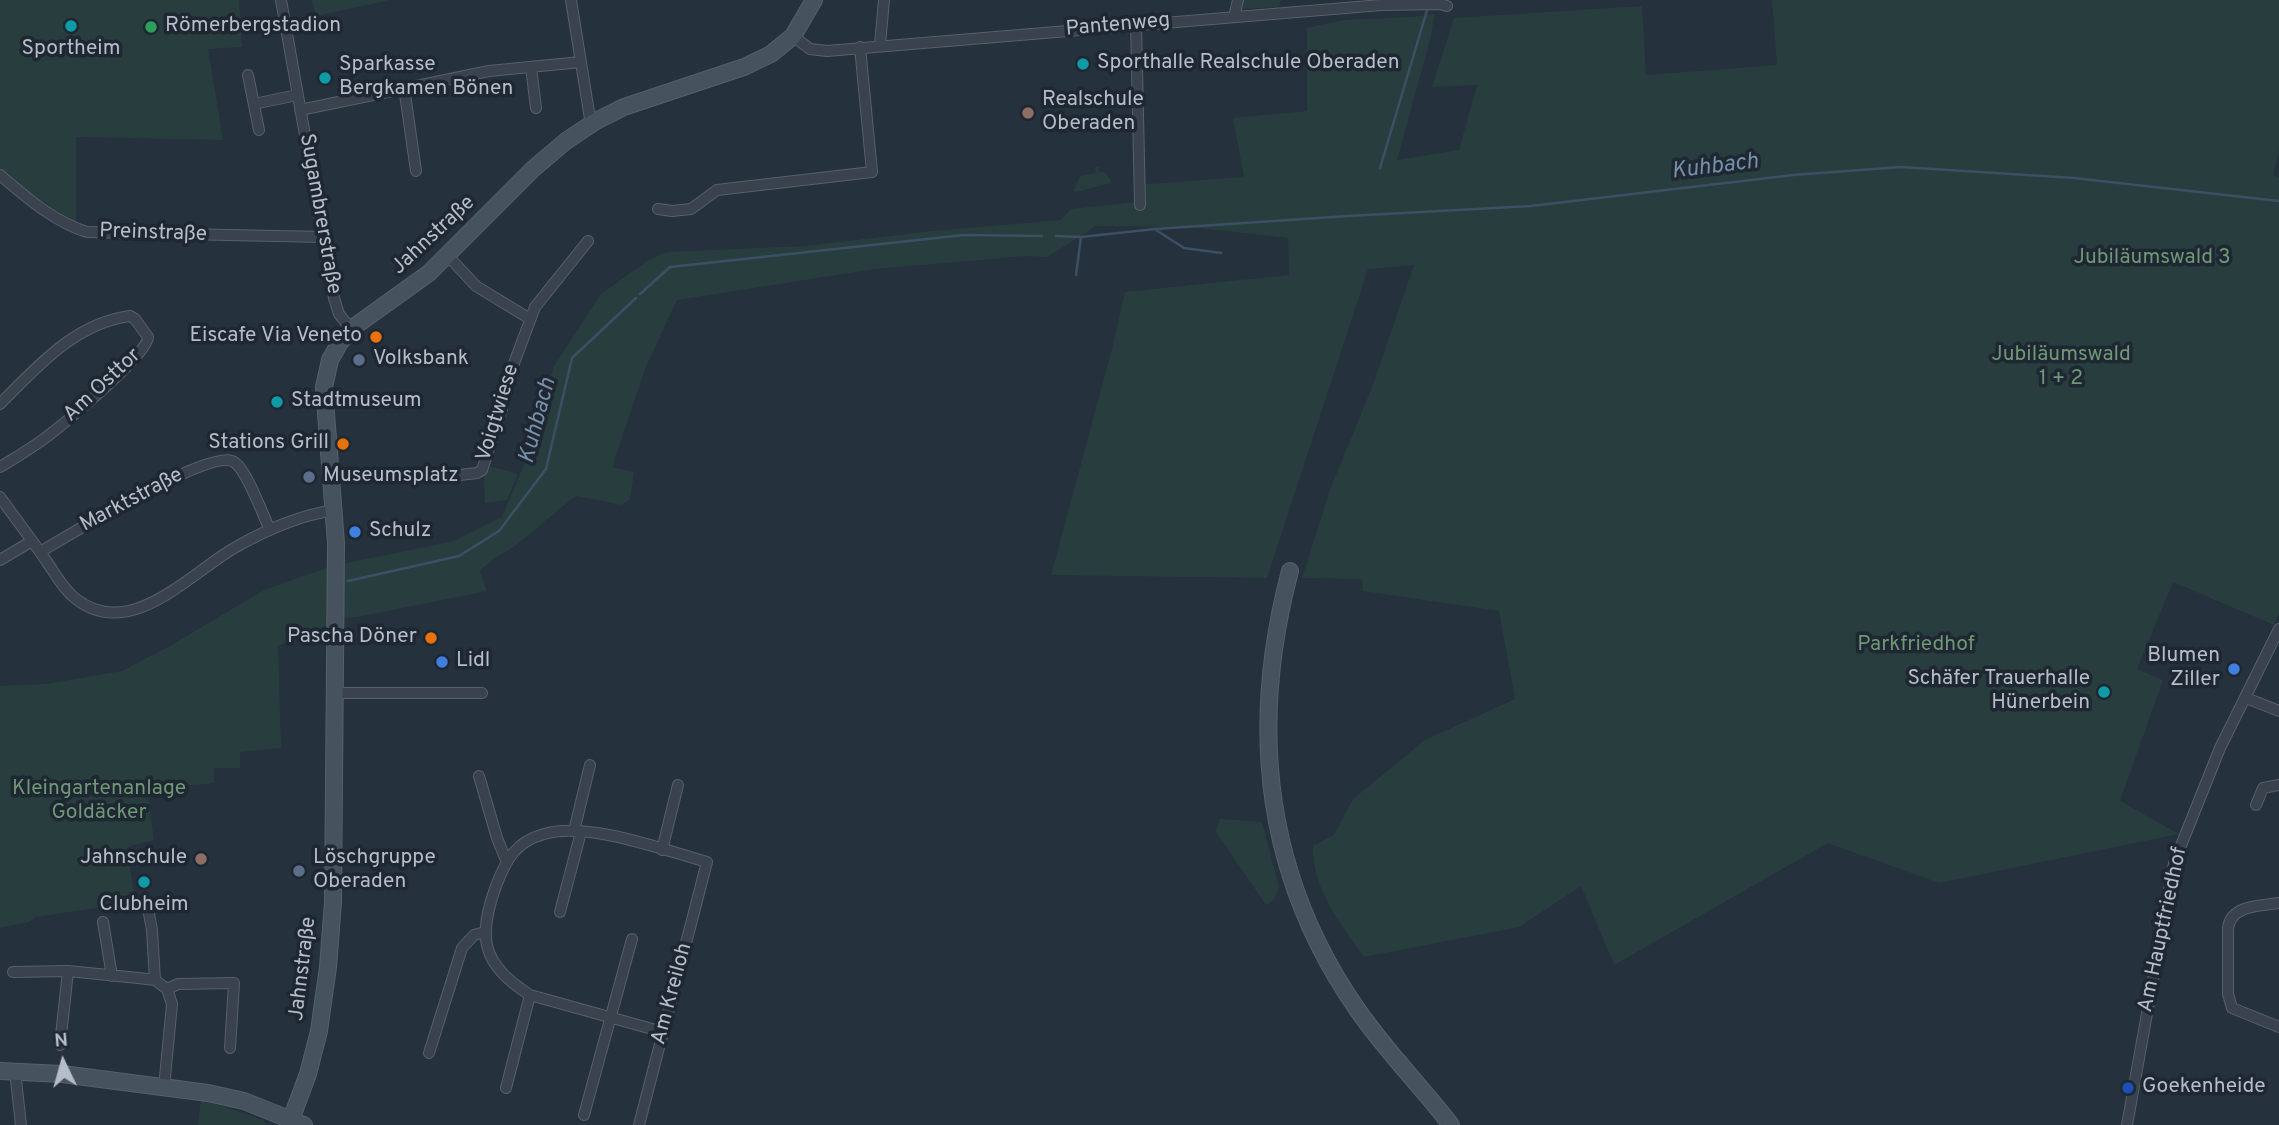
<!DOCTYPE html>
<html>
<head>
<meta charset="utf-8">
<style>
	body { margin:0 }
	#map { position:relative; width:2279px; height:1125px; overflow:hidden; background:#25313c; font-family:Overpass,sans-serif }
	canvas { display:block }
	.north { position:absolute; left:28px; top:1027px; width:70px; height:70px; -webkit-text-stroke:5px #1e2732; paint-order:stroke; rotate:355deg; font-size:19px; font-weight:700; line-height:28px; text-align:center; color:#b5bdc8 }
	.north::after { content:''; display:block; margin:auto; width:24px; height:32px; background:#b5bdc8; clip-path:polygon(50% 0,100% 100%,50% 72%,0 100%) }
</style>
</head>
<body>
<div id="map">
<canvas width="2279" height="1125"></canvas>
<div class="north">N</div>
</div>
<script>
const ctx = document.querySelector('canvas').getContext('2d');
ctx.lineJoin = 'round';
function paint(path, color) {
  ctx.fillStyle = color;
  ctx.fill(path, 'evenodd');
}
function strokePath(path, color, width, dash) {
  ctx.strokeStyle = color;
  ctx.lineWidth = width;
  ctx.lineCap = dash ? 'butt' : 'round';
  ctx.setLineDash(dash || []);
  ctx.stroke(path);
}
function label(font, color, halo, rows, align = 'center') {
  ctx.font = font + ' Overpass,sans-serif';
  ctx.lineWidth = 7;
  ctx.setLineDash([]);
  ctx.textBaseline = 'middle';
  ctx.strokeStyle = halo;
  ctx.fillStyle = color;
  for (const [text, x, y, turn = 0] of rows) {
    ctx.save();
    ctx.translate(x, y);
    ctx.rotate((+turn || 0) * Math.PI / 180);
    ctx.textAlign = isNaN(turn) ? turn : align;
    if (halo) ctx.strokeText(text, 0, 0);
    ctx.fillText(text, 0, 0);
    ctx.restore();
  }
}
const green = new Path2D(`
	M 0,0 L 239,0 L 242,47 L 208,49 L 223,140 L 76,137 L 76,223 L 0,173 Z
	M 312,0 L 390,0 L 316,16 Z
	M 1243,0 L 1281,0 L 1279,7 L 1240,9 Z
	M 1772,0 L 2279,0 L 2279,150 L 2273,175 L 2279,177 L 2279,613 L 2274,625 L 2173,582 L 2137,669 L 2163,680 L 2120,801 L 2179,834 L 1939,883 L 1828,843 L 1614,965 L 1581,886 L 1519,927 L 1364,957 C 1340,923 1312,889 1313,846 L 1334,835 L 1353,799 L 1425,740 L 1515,699 L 1499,611 L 1363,591 L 1362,579 L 1302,578 L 1331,487 L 1374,382 L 1414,265 L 1368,269 L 1267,578 L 1051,575 L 1112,349 L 1125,292 L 1289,275 L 1288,238 L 1191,227 L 1096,226 L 1047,257 L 1026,256 L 875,269 L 677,300 L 645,369 L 612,467 L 634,472 L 630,499 L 622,505 L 577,496 L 569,501 L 515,546 L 492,560 L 480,571 L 487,591 L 357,617 L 345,618 L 278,646 L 281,748 L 240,752 L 240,768 L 214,768 L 214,783 L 147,789 L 154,840 L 127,847 L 135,902 L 36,917 L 29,922 L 0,928 L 0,686 L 46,684 L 122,671 L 170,646 L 264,590 L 332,566 L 454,541 L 502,517 L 523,467 L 554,366 L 601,294 L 647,261 L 667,252 L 805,246 L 932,231 L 1061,220 L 1071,209 L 1136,202 L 1136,185 L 1244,177 L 1233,118 L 1307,111 L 1307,28 L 1343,20 L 1411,17 L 1435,14 L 1430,40 L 1397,160 L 1459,150 L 1477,85 L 1432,87 L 1454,18 L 1642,6 L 1646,75 L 1777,65 Z
	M 1095,167 L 1099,167 L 1099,172 L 1104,172 L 1111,180 L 1111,183 L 1075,192 L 1074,189 L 1080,176 L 1096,173 Z
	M 490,466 L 518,474 L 507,500 L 485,503 L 484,475 Z
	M 1220,819 L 1262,822 L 1279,887 L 1274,900 L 1266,905 L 1216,832 Z
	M 201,1099 L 263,1120 L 266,1125 L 198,1125 Z`);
const stream = new Path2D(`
	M 1380,168 L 1428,7
	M 1156,230 L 1184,248 L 1221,253
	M 1056,236 L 1081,237 L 1155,229 L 1348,216 L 1531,206 L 1793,175 L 1901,167 L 2074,178 L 2279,201
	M 1076,275 L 1081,237
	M 640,294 L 670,267 L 964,235 L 1042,236
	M 348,581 L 459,556 L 499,531 L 546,469 L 572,358 L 636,298`);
const minor = new Path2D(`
	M 281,0 L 334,298 L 339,314 L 351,329
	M 571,0 L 591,125
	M 1234,17 L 1238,0
	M 1136,24 L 1140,205
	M 793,36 L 810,49 L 827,51 L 1381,5 L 1440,4 L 1447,6
	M 880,45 L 884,0
	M 531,67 L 536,108
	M 248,75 L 259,130
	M 404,87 L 416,171
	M 254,104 L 297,95
	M 300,110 L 489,71 L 581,62
	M 0,175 C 26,197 54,222 87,232 L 323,237
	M 658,209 L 672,211 L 691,209 L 717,190 L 872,172 L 860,47
	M 448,256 L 476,286 L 530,319
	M 0,404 C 37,367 75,323 130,316 L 135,319 L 148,337 C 150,353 59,428 41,441 C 28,450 14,459 0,467
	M 442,477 L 477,473 L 482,470 L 502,409 L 504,390 L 535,307 L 588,241
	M 0,497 C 16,519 32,540 47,562 C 56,575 64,590 76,599 C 131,642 191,572 236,547 C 266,530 300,515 335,510
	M 40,552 C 69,535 206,451 232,461 C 246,466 263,516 270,530
	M 0,560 L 32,541
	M 335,693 L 482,693
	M 2246,698 L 2279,711
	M 479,776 L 497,838 L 506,860
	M 2256,805 L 2263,788 L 2279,785
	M 574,831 L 590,765
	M 662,850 L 678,785
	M 147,903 L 152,930 L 155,980
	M 2279,903 C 2260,906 2231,905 2228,928 L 2228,994 L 2232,1008 L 2279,1027
	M 560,912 L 581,832
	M 103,922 L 112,976
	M 13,972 L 68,971 L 138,978 L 155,980 L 167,989 L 172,1004 L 164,1087
	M 167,989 L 178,984 L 234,983 L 230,1048
	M 60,1045 L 68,971
	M 429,1053 L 462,948 L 474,935 L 485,932
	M 15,1071 L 21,1125
	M 506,1088 L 530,995
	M 584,1115 L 632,939
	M 639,1125 L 707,862 C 664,850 587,821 544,834 C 515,842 506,860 496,886 C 477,938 482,965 530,995 L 663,1032
	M 2127,1125 L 2174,863 L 2220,748 L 2279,629`);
const secondary = new Path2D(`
	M 1290,571 C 1249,726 1264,875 1357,1009 C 1385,1050 1421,1086 1451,1125
	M 0,1071 L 62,1074 L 208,1093 L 244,1101 L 304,1125
	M 289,1125 L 308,1074 L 319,1031 L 328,967 L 333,902 L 336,543 L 324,387 L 330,360 L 339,344 L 351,329 L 429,273 L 533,169 L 566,141 L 596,121 L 624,107 L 744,67 L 771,54 L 793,36 L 814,0`);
const markers = [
	[71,26,7,"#0f9aa8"],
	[151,27,7,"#2e9e5b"],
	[1083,64,7,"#0f9aa8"],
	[325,78,7,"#0f9aa8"],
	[1028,113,7,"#8d6e63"],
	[376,337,7,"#e8710a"],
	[359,360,7,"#5c6f8a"],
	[277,402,7,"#0f9aa8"],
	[343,444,7,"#e8710a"],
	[309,477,7,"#5c6f8a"],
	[355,532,7,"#3f7fe0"],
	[431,638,7,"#e8710a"],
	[442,662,7,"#3f7fe0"],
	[2234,669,7,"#3f7fe0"],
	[2104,692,7,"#0f9aa8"],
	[201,859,7,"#8d6e63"],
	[299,871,7,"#5c6f8a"],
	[144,882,7,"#0f9aa8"],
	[2128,1088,7,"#1a4fb4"]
];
const streetNames = [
	["Pantenweg",1118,26,-5],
	["Sugambrerstraße",319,214,80],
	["Preinstraße",153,234,2],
	["Jahnstraße",434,236,-43],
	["Am Osttor",103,386,-43],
	["Voigtwiese",499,413,-73],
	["Marktstraße",132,501,-28],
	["Am Hauptfriedhof",2164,930,-78],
	["Jahnstraße",304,969,-83],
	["Am Kreiloh",673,994,-75]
];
const poiNames = [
	["Römerbergstadion",165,27],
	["Sportheim",71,50,"center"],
	["Sporthalle Realschule Oberaden",1097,64],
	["Sparkasse",339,66],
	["Bergkamen Bönen",339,90],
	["Realschule",1042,101],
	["Oberaden",1042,125],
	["Eiscafe Via Veneto",362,337,"right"],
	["Volksbank",373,360],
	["Stadtmuseum",291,402],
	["Stations Grill",329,444,"right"],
	["Museumsplatz",323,477],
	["Schulz",369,532],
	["Pascha Döner",417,638,"right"],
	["Blumen",2220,657,"right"],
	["Ziller",2220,681,"right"],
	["Lidl",456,662],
	["Schäfer Trauerhalle",2090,680,"right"],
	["Hünerbein",2090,704,"right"],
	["Jahnschule",187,859,"right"],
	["Löschgruppe",313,859],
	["Oberaden",313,883],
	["Clubheim",144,906,"center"],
	["Goekenheide",2142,1088]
];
const parkNames = [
	["Jubiläumswald 3",2152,259],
	["Jubiläumswald",2061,356],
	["1 + 2",2061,380],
	["Parkfriedhof",1916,646],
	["Kleingartenanlage",99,790],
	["Goldäcker",99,814]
];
const waterNames = [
	["Kuhbach",1715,168,-7],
	["Kuhbach",539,421,-75]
];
paint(green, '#283e3e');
strokePath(stream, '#3c4f64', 2.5);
strokePath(minor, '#57606b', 12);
strokePath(secondary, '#57606b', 18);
strokePath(minor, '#39424d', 10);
strokePath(secondary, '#47525f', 16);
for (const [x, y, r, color] of markers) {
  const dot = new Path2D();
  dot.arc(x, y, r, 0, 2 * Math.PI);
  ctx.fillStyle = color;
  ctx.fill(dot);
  strokePath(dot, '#1e2732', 2.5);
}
label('21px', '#b5bdc8', '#1e2732', streetNames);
label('21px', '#b5bdc8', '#1e2732', poiNames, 'left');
label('21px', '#6e9775', '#1e2732', parkNames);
label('italic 23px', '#7790a9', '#1e2732', waterNames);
</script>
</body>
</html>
